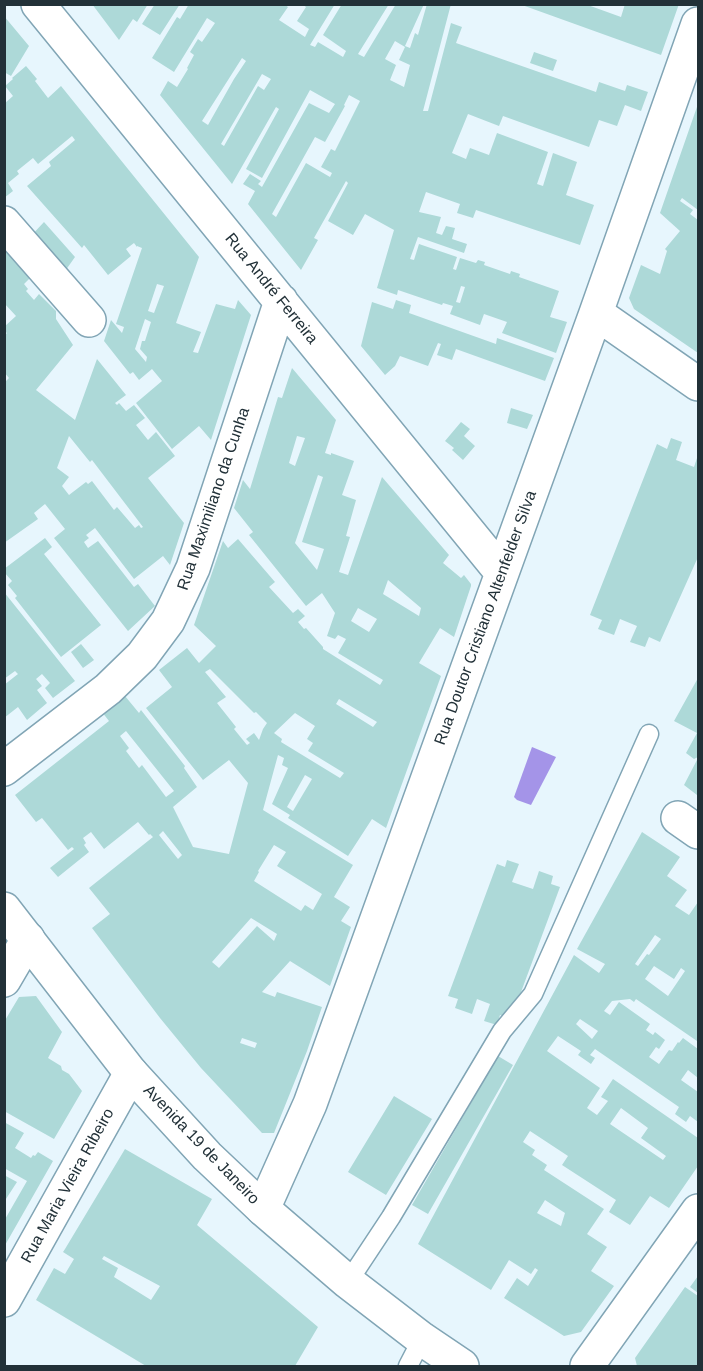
<!DOCTYPE html>
<html>
<head>
<meta charset="utf-8">
<style>
	body { margin:0 }
	#map { position:relative; width:703px; height:1371px; overflow:hidden; background:#e7f6fd; font-family:Helvetica,sans-serif }
	canvas { display:block }
	.frame { position:absolute; inset:0; border:6px solid #223138; pointer-events:none }
</style>
</head>
<body>
<div id="map">
<canvas width="703" height="1371"></canvas>
<div class="frame"></div>
</div>
<script>
const ctx = document.querySelector('canvas').getContext('2d');
ctx.lineJoin = 'round';
function paint(path, color) {
  ctx.fillStyle = color;
  ctx.fill(path, 'evenodd');
}
function strokePath(path, color, width, dash) {
  ctx.strokeStyle = color;
  ctx.lineWidth = width;
  ctx.lineCap = dash ? 'butt' : 'round';
  ctx.setLineDash(dash || []);
  ctx.stroke(path);
}
function label(font, color, halo, rows, align = 'center') {
  ctx.font = font + ' Helvetica,sans-serif';
  ctx.lineWidth = 4.5;
  ctx.setLineDash([]);
  ctx.textBaseline = 'middle';
  ctx.strokeStyle = halo;
  ctx.fillStyle = color;
  for (const [text, x, y, turn = 0] of rows) {
    ctx.save();
    ctx.translate(x, y);
    ctx.rotate((+turn || 0) * Math.PI / 180);
    ctx.textAlign = isNaN(turn) ? turn : align;
    if (halo) ctx.strokeText(text, 0, 0);
    ctx.fillText(text, 0, 0);
    ctx.restore();
  }
}
const water = new Path2D(`
	M 532,747 L 556,757 L 531,805 L 517,800 L 514,797 Z`);
const building = new Path2D(`
	M 92,4 L 148,4 L 137,22 L 133,19 L 119,40 Z
	M 155,4 L 180,4 L 160,35 L 142,24 Z
	M 189,4 L 284,4 L 288,7 L 279,20 L 305,37 L 309,29 L 297,21 L 306,7 L 302,4 L 335,4 L 310,45 L 315,47 L 318,42 L 343,57 L 346,51 L 323,35 L 342,4 L 389,4 L 358,54 L 364,57 L 396,4 L 424,4 L 405,46 L 410,48 L 415,33 L 418,35 L 427,4 L 451,4 L 423,111 L 428,111 L 451,23 L 462,27 L 456,43 L 596,92 L 599,82 L 625,91 L 627,85 L 648,92 L 641,111 L 625,105 L 617,126 L 599,120 L 589,147 L 503,116 L 499,126 L 468,114 L 452,153 L 466,159 L 470,148 L 489,155 L 497,133 L 548,152 L 537,184 L 543,186 L 553,153 L 577,162 L 566,195 L 594,205 L 580,245 L 476,210 L 473,218 L 457,213 L 460,204 L 426,192 L 419,212 L 441,217 L 436,233 L 442,235 L 446,226 L 455,228 L 452,239 L 467,244 L 464,253 L 418,237 L 410,259 L 414,260 L 419,244 L 457,257 L 453,269 L 456,270 L 460,258 L 476,263 L 478,260 L 485,262 L 484,265 L 510,274 L 511,271 L 520,274 L 519,277 L 559,291 L 550,317 L 567,322 L 556,353 L 502,333 L 507,322 L 484,314 L 480,325 L 450,314 L 453,306 L 443,303 L 442,305 L 398,290 L 397,295 L 377,288 L 394,230 L 365,214 L 353,235 L 328,221 L 348,183 L 346,181 L 314,238 L 318,240 L 301,270 L 248,204 L 255,191 L 243,184 L 250,174 L 261,181 L 258,184 L 262,187 L 309,103 L 329,113 L 335,104 L 310,90 L 262,178 L 246,169 L 279,109 L 276,107 L 232,184 L 160,95 L 168,81 L 177,87 L 188,69 L 187,68 L 194,55 L 190,52 L 198,39 L 202,42 L 215,23 L 207,18 L 174,72 L 152,58 L 177,17 L 180,19 ZM 395,41 L 405,47 L 399,60 L 410,65 L 404,87 L 390,80 L 396,65 L 385,59 ZM 242,58 L 246,61 L 234,79 L 208,125 L 202,121 ZM 262,74 L 271,79 L 264,90 L 258,86 L 224,146 L 221,144 ZM 349,95 L 360,101 L 335,151 L 331,149 L 321,167 L 332,173 L 330,177 L 306,163 L 276,217 L 272,214 L 315,137 L 325,142 L 345,106 L 344,105 ZM 461,286 L 465,287 L 460,303 L 456,302 Z
	M 585,4 L 621,17 L 625,4 L 679,4 L 661,55 L 522,5 Z
	M 4,16 L 29,46 L 11,76 L 4,72 Z
	M 534,52 L 557,60 L 553,71 L 530,63 Z
	M 26,66 L 37,79 L 35,81 L 48,98 L 61,86 L 199,257 L 176,323 L 201,332 L 193,352 L 198,353 L 216,304 L 235,309 L 238,300 L 251,315 L 211,440 L 199,426 L 172,449 L 136,403 L 162,381 L 152,369 L 139,380 L 133,372 L 130,374 L 104,341 L 111,320 L 122,333 L 124,327 L 116,324 L 142,248 L 137,246 L 137,247 L 134,243 L 126,249 L 131,256 L 108,275 L 84,245 L 82,248 L 27,186 L 51,166 L 49,162 L 75,140 L 72,136 L 38,164 L 33,158 L 17,171 L 19,174 L 8,183 L 13,191 L 4,198 L 4,104 L 13,96 L 5,86 L 13,79 L 12,78 ZM 157,284 L 164,286 L 154,313 L 148,311 ZM 145,319 L 151,322 L 145,341 L 142,341 L 140,349 L 147,357 L 146,362 L 135,349 Z
	M 698,104 L 698,210 L 682,198 L 680,201 L 693,210 L 690,214 L 698,220 L 698,353 L 634,309 L 629,298 L 641,265 L 660,274 L 667,251 L 665,249 L 680,231 L 660,213 Z
	M 44,222 L 75,257 L 63,274 L 30,237 Z
	M 4,248 L 30,278 L 24,284 L 28,289 L 26,291 L 34,300 L 39,294 L 56,311 L 56,319 L 73,345 L 36,390 L 75,420 L 97,359 L 126,395 L 115,403 L 117,405 L 119,403 L 126,411 L 134,405 L 145,418 L 136,425 L 148,440 L 156,432 L 175,456 L 148,478 L 184,523 L 170,565 L 163,556 L 134,579 L 95,528 L 86,535 L 89,538 L 84,542 L 88,548 L 98,541 L 134,587 L 138,584 L 155,606 L 128,631 L 54,538 L 65,529 L 45,504 L 34,513 L 38,519 L 4,543 L 4,383 L 9,378 L 4,372 L 4,336 L 7,333 L 4,331 L 4,327 L 16,316 L 4,303 ZM 69,436 L 90,462 L 92,460 L 143,527 L 141,528 L 139,525 L 135,528 L 117,507 L 114,510 L 92,481 L 88,484 L 86,482 L 69,495 L 62,486 L 69,477 L 57,468 Z
	M 396,300 L 411,305 L 409,313 L 496,344 L 497,338 L 554,358 L 545,381 L 456,349 L 452,360 L 437,355 L 441,344 L 438,343 L 428,366 L 400,356 L 395,366 L 385,375 L 361,346 L 372,302 L 393,309 Z
	M 292,368 L 336,420 L 325,453 L 331,455 L 331,453 L 354,461 L 342,495 L 356,500 L 346,536 L 350,537 L 339,572 L 348,575 L 382,477 L 449,555 L 443,563 L 461,578 L 464,575 L 471,584 L 471,586 L 454,637 L 440,628 L 419,663 L 441,676 L 386,828 L 372,819 L 348,856 L 288,818 L 290,815 L 272,804 L 288,768 L 282,765 L 284,758 L 278,755 L 263,810 L 353,865 L 334,897 L 350,907 L 341,921 L 351,927 L 330,986 L 290,961 L 262,992 L 275,997 L 277,992 L 322,1007 L 307,1051 L 274,1133 L 262,1133 L 201,1068 L 160,1018 L 92,928 L 110,914 L 89,888 L 153,837 L 150,834 L 149,835 L 138,822 L 104,849 L 91,832 L 83,838 L 86,843 L 84,845 L 89,852 L 58,877 L 50,868 L 74,849 L 72,847 L 68,850 L 42,818 L 36,822 L 15,795 L 109,721 L 102,712 L 125,696 L 139,713 L 141,710 L 185,766 L 184,768 L 197,787 L 173,807 L 193,847 L 229,854 L 248,783 L 229,760 L 203,780 L 146,708 L 172,687 L 159,670 L 187,648 L 199,663 L 216,646 L 194,625 L 223,541 L 228,548 L 238,539 L 275,582 L 269,587 L 293,613 L 298,609 L 305,616 L 298,622 L 304,629 L 306,628 L 323,647 L 323,649 L 380,685 L 383,680 L 338,653 L 346,639 L 338,635 L 335,639 L 327,636 L 335,613 L 322,593 L 306,606 L 249,535 L 253,532 L 234,508 L 243,480 L 250,489 L 278,397 L 282,398 ZM 297,436 L 305,438 L 295,466 L 289,463 ZM 318,475 L 323,477 L 302,542 L 324,549 L 317,570 L 295,543 ZM 388,580 L 421,608 L 419,616 L 383,594 ZM 358,608 L 377,619 L 369,632 L 351,621 ZM 210,669 L 254,713 L 256,712 L 267,723 L 263,729 L 259,740 L 254,733 L 246,739 L 250,743 L 247,745 L 234,729 L 236,727 L 217,703 L 226,697 L 205,672 ZM 339,699 L 377,722 L 373,727 L 336,704 ZM 295,713 L 315,726 L 307,739 L 313,743 L 308,751 L 344,773 L 340,778 L 281,742 L 282,739 L 274,733 ZM 126,731 L 174,791 L 166,797 L 142,765 L 139,768 L 126,751 L 129,748 L 120,736 ZM 305,775 L 312,779 L 293,811 L 287,807 ZM 163,831 L 182,855 L 178,859 L 159,835 ZM 274,845 L 286,852 L 277,866 L 322,894 L 313,910 L 305,905 L 301,911 L 254,881 L 259,872 L 258,871 ZM 251,918 L 277,934 L 274,941 L 257,926 L 219,968 L 212,962 ZM 242,1038 L 257,1043 L 255,1048 L 240,1043 Z
	M 511,408 L 533,415 L 527,429 L 507,423 Z
	M 461,422 L 470,429 L 464,436 L 475,446 L 463,460 L 452,450 L 454,448 L 445,441 Z
	M 671,438 L 682,442 L 676,460 L 694,467 L 698,455 L 698,557 L 660,642 L 649,637 L 645,647 L 630,642 L 637,626 L 620,619 L 614,635 L 598,629 L 602,620 L 590,615 L 657,444 L 667,449 Z
	M 45,538 L 52,547 L 44,554 L 101,625 L 61,657 L 15,598 L 17,596 L 8,585 L 12,581 L 4,572 L 4,569 Z
	M 4,592 L 75,681 L 53,698 L 45,688 L 50,683 L 42,674 L 36,679 L 42,686 L 37,690 L 47,703 L 27,720 L 18,707 L 4,718 L 4,685 L 18,674 L 15,671 L 4,679 Z
	M 81,644 L 94,660 L 83,668 L 71,652 Z
	M 698,678 L 698,757 L 694,759 L 686,753 L 697,733 L 674,721 Z
	M 698,758 L 698,791 L 697,795 L 684,785 Z
	M 642,832 L 680,857 L 667,876 L 687,890 L 675,906 L 689,915 L 698,902 L 698,1039 L 697,1041 L 636,999 L 634,1002 L 630,999 L 612,1001 L 604,1011 L 610,1015 L 619,1002 L 650,1024 L 646,1030 L 653,1035 L 655,1032 L 665,1040 L 659,1049 L 656,1047 L 649,1057 L 659,1064 L 669,1050 L 672,1051 L 678,1042 L 679,1043 L 683,1038 L 698,1049 L 698,1078 L 688,1070 L 681,1080 L 698,1092 L 698,1122 L 690,1116 L 686,1122 L 675,1114 L 679,1107 L 595,1049 L 590,1055 L 595,1058 L 591,1064 L 578,1055 L 581,1051 L 558,1036 L 547,1051 L 600,1088 L 587,1108 L 597,1115 L 608,1101 L 601,1097 L 613,1079 L 698,1138 L 698,1166 L 669,1208 L 650,1196 L 630,1225 L 609,1212 L 616,1200 L 562,1165 L 568,1156 L 530,1131 L 523,1142 L 535,1150 L 532,1155 L 547,1165 L 544,1170 L 604,1209 L 587,1234 L 607,1247 L 591,1271 L 614,1286 L 581,1332 L 564,1336 L 504,1298 L 517,1278 L 528,1286 L 538,1270 L 535,1268 L 531,1274 L 509,1260 L 491,1290 L 418,1244 L 574,955 L 599,973 L 605,964 L 577,949 ZM 655,935 L 661,939 L 649,955 L 647,954 L 638,966 L 635,964 ZM 654,966 L 674,979 L 681,968 L 685,971 L 668,996 L 645,979 ZM 580,1019 L 598,1031 L 592,1039 L 576,1024 ZM 621,1108 L 648,1128 L 641,1138 L 666,1156 L 663,1160 L 610,1124 ZM 545,1200 L 565,1213 L 561,1226 L 537,1213 Z
	M 507,860 L 519,864 L 512,882 L 533,889 L 539,871 L 553,876 L 551,884 L 560,887 L 511,1019 L 500,1015 L 497,1025 L 484,1021 L 490,1004 L 477,999 L 472,1014 L 455,1008 L 458,999 L 448,996 L 497,864 L 505,867 Z
	M 36,996 L 62,1032 L 48,1058 L 61,1066 L 62,1070 L 69,1074 L 82,1091 L 54,1139 L 4,1111 L 4,1022 L 19,997 Z
	M 498,1056 L 513,1065 L 428,1214 L 412,1205 Z
	M 394,1096 L 432,1119 L 386,1195 L 348,1172 Z
	M 4,1122 L 24,1133 L 15,1148 L 31,1158 L 33,1155 L 35,1156 L 38,1152 L 53,1161 L 4,1247 L 4,1221 L 27,1181 L 4,1168 Z
	M 125,1149 L 212,1199 L 197,1225 L 318,1327 L 295,1366 L 146,1366 L 36,1300 L 54,1268 L 65,1274 L 74,1259 L 63,1252 L 65,1249 ZM 104,1256 L 160,1286 L 151,1300 L 114,1277 L 118,1268 L 102,1259 Z
	M 4,1175 L 17,1182 L 4,1202 Z
	M 698,1276 L 698,1293 L 690,1287 Z
	M 685,1287 L 698,1296 L 698,1366 L 637,1366 L 635,1358 Z`);
const service = new Path2D(`
	M 348,1282 L 391,1217 L 502,1031 L 533,994 L 649,734
	M 408,1366 L 422,1339`);
const minor = new Path2D(`
	M 38,4 L 502,573
	M 4,223 L 89,320
	M 596,313 L 698,384
	M 4,769 L 108,689 L 142,656 L 168,621 L 193,568 L 281,301
	M 678,818 L 698,832
	M 4,980 L 28,939
	M 263,1209 L 310,1104 L 596,313 L 698,24
	M 587,1366 L 698,1211`);
const tertiary = new Path2D(`
	M 4,1300 L 131,1073`);
const secondary = new Path2D(`
	M 4,909 L 131,1073 L 207,1156 L 263,1209 L 348,1282 L 422,1339 L 462,1366`);
const streetNames = [
	["Rua André Ferreira",271,289,51],
	["Rua Maximiliano da Cunha",214,499,-71],
	["Rua Doutor Cristiano Altenfelder Silva",486,618,-70],
	["Avenida 19 de Janeiro",201,1145,46],
	["Rua Maria Vieira Ribeiro",68,1186,-61]
];
paint(water, '#a494e8');
paint(building, '#add9d8');
strokePath(service, '#81a5b5', 21);
strokePath(minor, '#81a5b5', 36);
strokePath(tertiary, '#81a5b5', 36);
strokePath(secondary, '#81a5b5', 36);
strokePath(service, '#fff', 18);
strokePath(minor, '#fff', 33);
strokePath(tertiary, '#fff', 33);
strokePath(secondary, '#fff', 33);
label('16px', '#223138', '#fff', streetNames);
</script>
</body>
</html>
